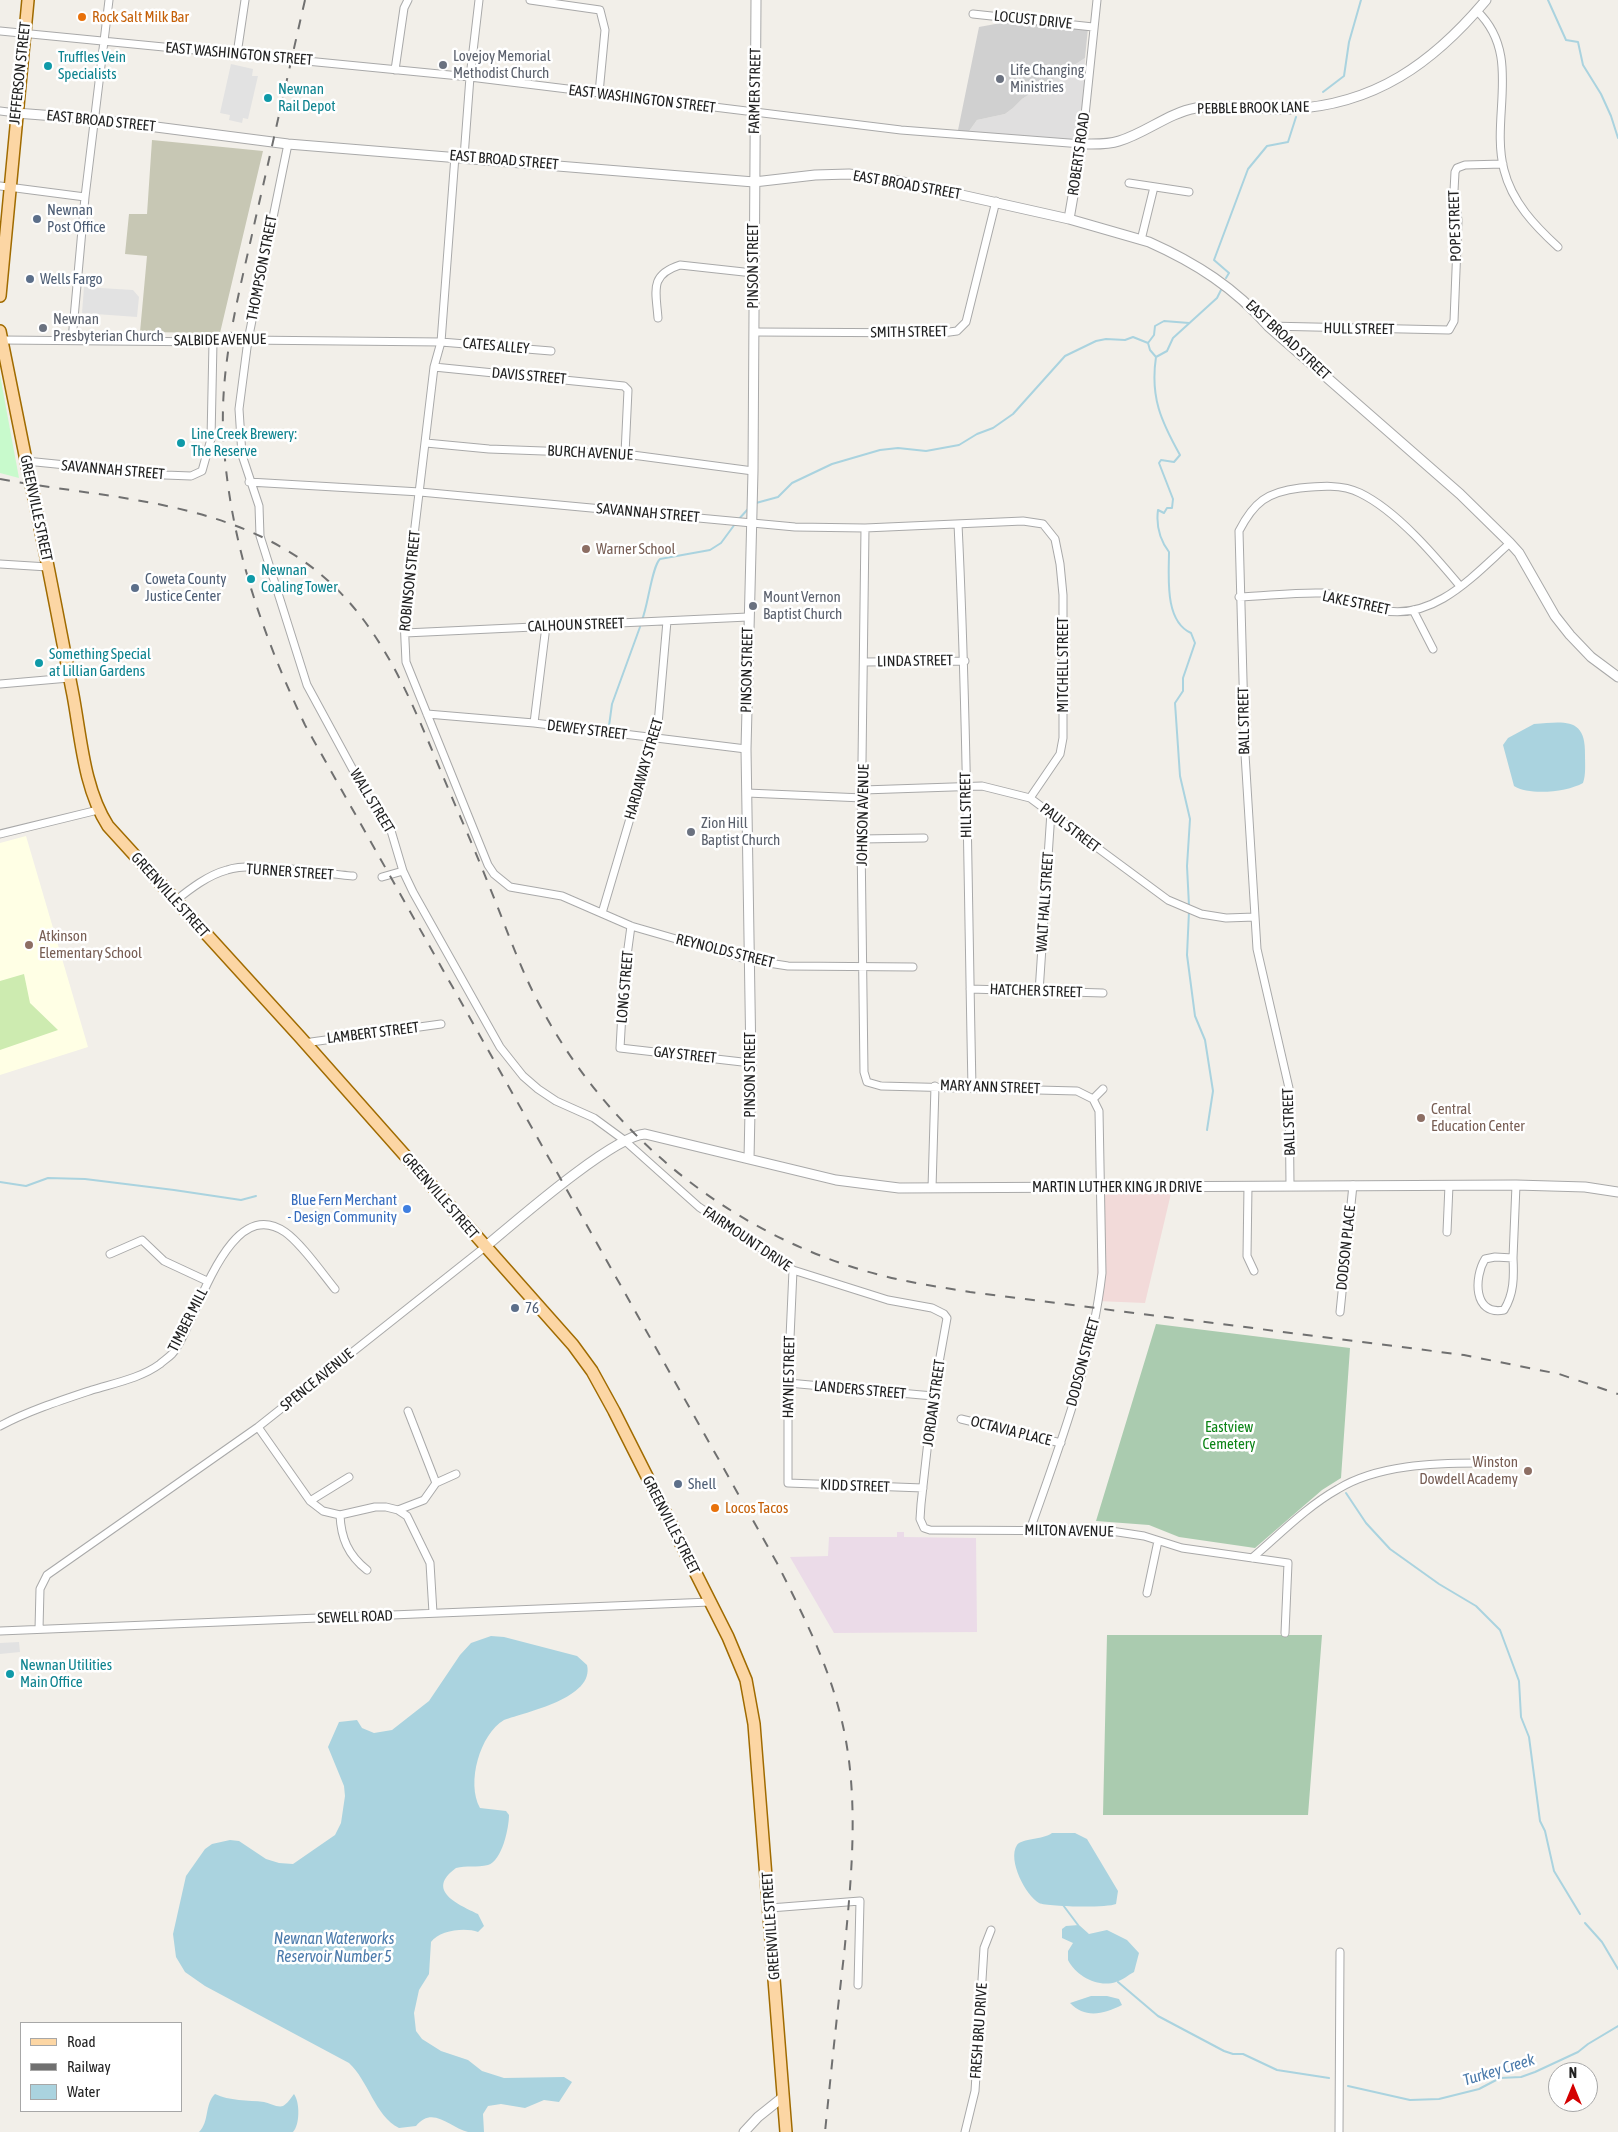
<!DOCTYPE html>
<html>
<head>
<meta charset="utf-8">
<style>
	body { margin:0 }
	#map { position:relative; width:1618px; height:2132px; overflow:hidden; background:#f2efe9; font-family:"Asap Condensed",sans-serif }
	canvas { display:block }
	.legend { position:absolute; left:20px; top:2022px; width:162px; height:90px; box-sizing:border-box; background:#fff; border:1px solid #a7a7a7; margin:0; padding:6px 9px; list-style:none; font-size:15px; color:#222 }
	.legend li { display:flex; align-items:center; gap:10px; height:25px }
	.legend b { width:25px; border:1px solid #a7a7a7 }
	.north { position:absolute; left:1548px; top:2062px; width:50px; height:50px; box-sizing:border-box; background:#fff; border:1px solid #a7a7a7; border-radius:50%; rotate:0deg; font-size:14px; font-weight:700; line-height:20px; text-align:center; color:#222 }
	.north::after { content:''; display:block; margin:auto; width:18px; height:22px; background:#d40000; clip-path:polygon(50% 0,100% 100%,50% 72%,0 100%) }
</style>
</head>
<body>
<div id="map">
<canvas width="1618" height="2132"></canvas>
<ul class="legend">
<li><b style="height:6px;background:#fcd6a4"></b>Road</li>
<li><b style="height:6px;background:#707070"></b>Railway</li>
<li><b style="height:14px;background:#aad3df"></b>Water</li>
</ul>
<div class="north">N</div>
</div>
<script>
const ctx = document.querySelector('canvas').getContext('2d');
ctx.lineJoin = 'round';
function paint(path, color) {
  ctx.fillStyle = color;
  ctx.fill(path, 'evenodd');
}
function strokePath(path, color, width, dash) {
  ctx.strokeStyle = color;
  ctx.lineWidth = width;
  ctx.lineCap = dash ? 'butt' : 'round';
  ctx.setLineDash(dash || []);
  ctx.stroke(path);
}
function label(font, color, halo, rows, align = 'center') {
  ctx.font = font + ' "Asap Condensed",sans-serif';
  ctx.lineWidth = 5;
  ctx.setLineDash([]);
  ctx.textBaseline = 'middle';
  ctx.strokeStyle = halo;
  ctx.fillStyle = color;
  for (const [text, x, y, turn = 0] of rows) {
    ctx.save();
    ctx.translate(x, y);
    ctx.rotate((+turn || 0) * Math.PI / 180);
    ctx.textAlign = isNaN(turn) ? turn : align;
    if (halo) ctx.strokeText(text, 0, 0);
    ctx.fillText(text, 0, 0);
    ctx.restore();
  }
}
const residential = new Path2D(`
	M 1085,58 L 1082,144 L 967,134 L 977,120 L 1005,114 L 1013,108 L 1022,99 Z`);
const commercial = new Path2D(`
	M 1173,1185 L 1145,1303 L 1097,1301 L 1098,1186 Z`);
const industrial = new Path2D(`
	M 897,1532 L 904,1532 L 904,1537 L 976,1538 L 977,1632 L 834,1633 L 790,1557 L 828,1556 L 829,1537 L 897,1537 Z`);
const education = new Path2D(`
	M 26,836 L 88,1047 L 0,1075 L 0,843 Z`);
const religious = new Path2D(`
	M 1017,20 L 1088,28 L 1085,58 L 1022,99 L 1013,108 L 1005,114 L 977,120 L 967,134 L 957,135 L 979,27 Z`);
const construction = new Path2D(`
	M 152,140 L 263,151 L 220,333 L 140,332 L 147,256 L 125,254 L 129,214 L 147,214 Z`);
const grass = new Path2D(`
	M 24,974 L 30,1003 L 58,1030 L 0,1050 L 0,981 Z`);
const cemetery = new Path2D(`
	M 1156,1324 L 1350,1348 L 1341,1478 L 1322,1490 L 1255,1548 L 1179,1537 L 1149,1525 L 1096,1521 Z
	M 1107,1635 L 1322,1635 L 1308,1815 L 1103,1815 Z`);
const park = new Path2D(`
	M 0,375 L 19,478 L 0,473 Z`);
const parking = new Path2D(`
	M 231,64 L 253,69 L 252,76 L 258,76 L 248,119 L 243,118 L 242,123 L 229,120 L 230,115 L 220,113 Z
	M 84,287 L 133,290 L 139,297 L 137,317 L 82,313 Z
	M 19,1642 L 20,1652 L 0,1654 L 0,1643 Z`);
const water = new Path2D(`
	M 1534,724 C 1565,722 1586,717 1585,755 C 1585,764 1586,775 1583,783 C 1567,792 1530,796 1514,786 L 1503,745 L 1508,738 Z
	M 491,1636 L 504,1637 L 577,1656 L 587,1665 C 595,1698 526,1712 504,1720 C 480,1734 466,1783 480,1808 L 506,1811 L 509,1815 C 509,1828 502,1861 488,1865 C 477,1868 466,1865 456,1868 C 424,1891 460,1905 478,1914 L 484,1926 L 478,1932 C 466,1927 439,1930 431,1942 L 429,1974 L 419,1990 L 414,2013 L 416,2031 L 422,2039 L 441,2051 L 468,2060 L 482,2071 L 504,2078 L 564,2077 L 572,2082 L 559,2102 L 544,2100 L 525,2108 L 501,2104 L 488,2106 L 483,2114 L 484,2132 C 479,2132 473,2132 468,2132 C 450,2128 433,2105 416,2126 L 399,2128 C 375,2116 368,2080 349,2063 L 205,1986 L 185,1972 L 176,1957 L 173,1934 L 186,1876 L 205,1849 L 212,1844 L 230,1840 L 239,1841 L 266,1859 L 279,1863 L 293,1864 L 335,1835 L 341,1823 L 345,1796 L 344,1786 L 328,1747 L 339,1722 L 357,1720 L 362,1728 L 374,1733 L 392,1730 L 429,1701 L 460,1655 L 471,1643 Z
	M 1052,1833 L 1075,1833 L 1087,1839 L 1118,1891 L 1116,1904 C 1107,1908 1048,1907 1039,1903 C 1026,1896 1007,1860 1017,1845 C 1022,1838 1043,1840 1052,1833 Z
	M 1079,1925 L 1089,1934 L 1107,1930 L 1127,1940 L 1139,1953 L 1134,1972 C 1128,1975 1123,1980 1116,1982 C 1098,1988 1076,1976 1068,1960 L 1068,1951 L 1073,1943 L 1062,1938 L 1062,1929 L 1066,1926 Z
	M 1091,1996 L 1107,1996 L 1119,1999 L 1122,2005 C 1104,2014 1085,2019 1070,2003 Z
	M 215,2094 C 229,2101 248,2100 264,2102 C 269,2103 278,2108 283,2106 C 287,2104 291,2098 294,2094 C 300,2102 300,2125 293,2132 L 199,2132 C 210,2121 204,2105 215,2094 Z`);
const stream = new Path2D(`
	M 1548,0 L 1566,40 L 1578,42 L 1583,65 L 1601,94 L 1611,116 L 1618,138
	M 1323,92 L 1344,76 L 1349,42 L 1361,0
	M 1226,278 L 1229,273 L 1214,260 L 1248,169 L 1267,146 L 1288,142 L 1296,117
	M 1148,343 L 1150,350 L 1156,357
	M 756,503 L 778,497 L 792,483 L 832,464 L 880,450 L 898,448 L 926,451 L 959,445 L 977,434 L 993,428 L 1013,414 L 1065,356 L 1096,341 L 1106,339 L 1125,340 L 1133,337 L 1148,343 L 1154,335 L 1155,326 L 1164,321 L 1189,323
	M 738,520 L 748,509
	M 642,620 C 648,606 652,566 660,559 L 710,550 L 721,543 L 735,524
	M 609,726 L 612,704 L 640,627
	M 1189,906 L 1187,866 L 1190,819 L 1180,776 L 1175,703 L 1183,691 L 1183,678 L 1195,643 L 1191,633 C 1164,621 1169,576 1169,552 C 1160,540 1156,525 1158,510 L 1164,513 L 1167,508 L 1172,508 L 1173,499 L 1159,463 L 1161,460 L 1174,462 L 1180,455 C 1161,421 1150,397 1156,357 L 1167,351 L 1173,338 L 1217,298 L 1221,290
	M 1189,911 L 1187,955 L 1195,1016 L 1205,1040 L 1213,1091 L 1207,1130
	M 0,1182 L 26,1186 L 48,1178 L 85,1179 L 174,1190 L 241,1200 L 256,1196
	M 1346,1493 L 1366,1523 L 1390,1549 L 1439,1584 L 1476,1606 L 1500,1630 L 1519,1681 L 1521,1717 L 1529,1737 L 1540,1821 L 1545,1831 L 1554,1871 L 1580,1914
	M 1063,1905 L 1078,1925
	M 1585,1923 L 1602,1942 L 1618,1969
	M 1118,1982 L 1158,2016 L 1224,2051 L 1233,2054 L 1243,2054 L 1277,2070 L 1329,2078
	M 1348,2086 L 1410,2100 L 1439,2099 L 1479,2089 L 1500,2078 L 1521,2077 L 1535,2072 L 1578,2052 L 1588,2044 L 1618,2026`);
const minor = new Path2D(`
	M 530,0 L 600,10 L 605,30 L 599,93
	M 1477,11 C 1523,55 1490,116 1504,170 C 1512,202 1535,226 1558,247
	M 973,14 L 1093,27
	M 0,31 L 470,77 L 901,130 L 1082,144 L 1097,0
	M 237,54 L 245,0
	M 395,70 L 404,8 L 408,0
	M 0,111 L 16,113
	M 288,144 L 248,340 L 239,409 L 242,455 L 259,506 L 260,536 L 307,685 L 371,803 L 389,824 L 403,871 L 413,892 L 500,1047 L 523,1076 L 538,1089 L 556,1101 L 594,1118 L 624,1140 L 699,1207 L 793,1270 L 888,1300 L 932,1308 L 944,1314 L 947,1318 L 933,1396 L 921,1504 L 920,1519 L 924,1528 L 930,1530 L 1111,1531 L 1144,1536 L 1182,1548 L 1288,1563 L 1285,1633
	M 455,156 L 441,342 L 434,367 L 404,619 L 406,662 L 488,865 L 494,874 L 510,887 L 562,896 L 631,926 L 749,960 L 788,966 L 913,967
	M 464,157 L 470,77 L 479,0
	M 1129,183 L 1189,192
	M 0,186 L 85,197
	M 1141,240 L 1154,187
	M 658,318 C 656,291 649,275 680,265 L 753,273
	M 1268,326 L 1449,330 L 1454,321 L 1458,220 L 1454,191 L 1455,172 L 1457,168 L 1465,165 L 1503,164
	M 754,332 L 942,333 L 957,331 L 966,322 L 996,201
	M 2,340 L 216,342
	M 72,340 L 85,197 L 109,0
	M 244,340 L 441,342 L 551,351
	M 434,367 L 624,386 L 628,390 L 625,454
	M 426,443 L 489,449 L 625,454 L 753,471
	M 26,461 L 165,475 L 191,476 L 202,471 L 211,439 L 213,342
	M 249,482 L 420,492 L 795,527 L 865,528 L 1023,521 L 1043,524 L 1055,539 L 1060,564 L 1063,595 L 1063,738 L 1060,754 L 1030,798
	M 958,524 C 967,711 968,899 972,1087
	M 865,528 L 861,839 L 864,1072 L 867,1082 L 881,1086 L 1077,1091 L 1093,1099 L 1099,1111 L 1102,1273 C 1092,1362 1059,1447 1030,1530
	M 0,564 L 48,567
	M 1239,597 C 1267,596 1295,592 1323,593 C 1343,595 1361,606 1381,610 C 1434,622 1475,574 1510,543
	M 1413,610 L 1433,649
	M 405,633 L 748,617
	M 865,662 L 965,661
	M 0,684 L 69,678
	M 427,714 L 534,723 L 746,749
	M 534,723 L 546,626
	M 863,790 L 982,786 L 1030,798 L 1168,900 L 1201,914 L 1226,918 L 1255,917
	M 747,793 L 863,798
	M 0,834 L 98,810
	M 861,839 L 924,838
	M 382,877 L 403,871
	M 175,901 C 190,889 208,875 227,870 C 254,861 323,874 353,876
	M 602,913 L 658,724 L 667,621
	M 631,926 L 624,978 L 620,1048 L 751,1063
	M 970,989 L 1103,993
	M 1039,992 L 1051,812
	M 304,1043 L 441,1024
	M 1093,1099 L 1103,1089
	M 1290,1185 L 1289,1088 L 1257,949 L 1245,754 L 1239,531 C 1254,502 1267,492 1300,488 C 1320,486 1342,484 1360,493 C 1397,511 1434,555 1460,586
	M 1248,1186 L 1247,1256 L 1254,1271
	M 932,1188 L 935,1086
	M 1447,1232 L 1449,1185
	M 110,1254 L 142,1240 L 164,1261 L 207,1281
	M 1495,1257 L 1513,1258 C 1514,1277 1514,1294 1504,1310 C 1473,1316 1474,1277 1485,1259 Z
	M 1513,1258 L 1516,1185
	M 793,1270 L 788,1383 L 788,1483 L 923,1488
	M 1340,1312 L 1353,1185
	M 788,1383 L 933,1396
	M 961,1419 L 1061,1443
	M 0,1426 C 28,1411 62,1400 92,1390 C 115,1383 141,1378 160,1364 C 163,1361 168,1358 172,1354 C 196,1327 226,1192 285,1232 C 301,1243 322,1273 335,1289
	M 258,1427 L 310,1501 L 323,1511 L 340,1515 L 375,1507 L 386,1507 L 398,1510 L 407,1516 L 430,1563 L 433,1613
	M 436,1483 L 456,1474
	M 310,1501 L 349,1477
	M 398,1510 L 424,1500 L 436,1483 L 408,1411
	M 340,1515 C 341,1538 348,1555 367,1570
	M 1252,1558 C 1279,1535 1306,1507 1338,1489 C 1377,1465 1434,1463 1479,1463
	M 1147,1593 L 1158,1541
	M 39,1629 L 40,1589 L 47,1575 L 258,1427 L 485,1247
	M 0,1631 L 710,1602
	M 770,1908 L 860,1901 L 858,1985
	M 965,2132 L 975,2091 L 984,1948 L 991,1930
	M 1339,2132 L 1340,1952`);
const tertiary = new Path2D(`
	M 16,113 L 94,119 L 288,144 L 754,182 L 815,175 L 849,174 L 899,181 L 1069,219 L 1149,242 C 1196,263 1235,288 1268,326 L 1460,494 L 1510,543 L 1519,553 L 1555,616 L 1570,635 L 1591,657 L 1618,677
	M 1069,219 L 1082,144 C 1094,144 1107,145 1119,141 C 1146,133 1168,113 1196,108 C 1221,103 1262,110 1290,109 C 1375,105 1433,63 1486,0
	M 749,1159 L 751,1063 L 746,749 L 753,471 L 756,0
	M 485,1247 C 515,1222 613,1136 645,1134 L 836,1180 L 899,1188 L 1516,1185 L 1585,1187 L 1618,1192
	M 744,2132 L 758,2117 L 783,2097`);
const primary = new Path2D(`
	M 0,296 L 28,0
	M 0,331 L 28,470
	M 34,498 C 48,564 60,629 73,695 C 81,738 84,789 108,826 L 300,1037 L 573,1345 L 592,1371 L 614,1411 L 728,1637 L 746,1680 L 754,1724 L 786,2132`);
const rail = new Path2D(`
	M 305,0 C 288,74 272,147 255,221 C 240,290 221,358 223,429 C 227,534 261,632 305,725 L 777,1563 C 800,1609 824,1655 838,1706 C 861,1787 852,1872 844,1955 C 837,2014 831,2073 825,2132
	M 0,479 C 103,498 213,499 302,560 C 377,612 408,693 442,774 C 458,812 475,850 490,888 C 504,922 516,957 532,990 C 598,1125 719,1227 862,1270 C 898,1281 934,1286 970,1292 L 1464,1355 L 1559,1374 L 1618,1394`);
const minorBridge = new Path2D(`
	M 219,342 L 241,340`);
const primaryBridge = new Path2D(`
	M 28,470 L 34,498`);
const markers = [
	[82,17,5,"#e8710a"],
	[443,65,5,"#6b7280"],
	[48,66,5,"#0f9aa8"],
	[1000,79,5,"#6b7280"],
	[268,98,5,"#0f9aa8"],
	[37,219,5,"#5c6f8a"],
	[30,279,5,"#5c6f8a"],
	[43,328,5,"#6b7280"],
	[181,443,5,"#0f9aa8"],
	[586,549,5,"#8d6e63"],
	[251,579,5,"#0f9aa8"],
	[135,588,5,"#5c6f8a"],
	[753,606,5,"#6b7280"],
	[39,663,5,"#0f9aa8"],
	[691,832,5,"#6b7280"],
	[29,945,5,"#8d6e63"],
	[1421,1118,5,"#8d6e63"],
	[407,1209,5,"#3f7fe0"],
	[515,1308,5,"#5c6f8a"],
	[1528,1471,5,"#8d6e63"],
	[678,1484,5,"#5c6f8a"],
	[715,1508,5,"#e8710a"],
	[10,1674,5,"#0f9aa8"]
];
const foodNames = [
	["Rock Salt Milk Bar",92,17],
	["Locos Tacos",725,1508]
];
const streetNames = [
	["LOCUST DRIVE",1033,20,6],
	["EAST WASHINGTON STREET",239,54,5],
	["JEFFERSON STREET",20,73,-84],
	["FARMER STREET",755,91,-89],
	["EAST WASHINGTON STREET",642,99,7],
	["PEBBLE BROOK LANE",1253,108,-1],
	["EAST BROAD STREET",101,121,6],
	["ROBERTS ROAD",1079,154,-82],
	["EAST BROAD STREET",504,160,5],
	["EAST BROAD STREET",907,185,10],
	["POPE STREET",1455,226,-92],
	["PINSON STREET",753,266,-90],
	["THOMPSON STREET",262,268,-79],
	["HULL STREET",1359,329,1],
	["SMITH STREET",909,332,-1],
	["SALBIDE AVENUE",220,340,-1],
	["EAST BROAD STREET",1288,340,43],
	["CATES ALLEY",496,346,5],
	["DAVIS STREET",529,376,5],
	["BURCH AVENUE",590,453,3],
	["SAVANNAH STREET",113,470,5],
	["GREENVILLE STREET",36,508,78],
	["SAVANNAH STREET",648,513,5],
	["ROBINSON STREET",410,581,-84],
	["LAKE STREET",1356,603,12],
	["CALHOUN STREET",576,625,-2],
	["LINDA STREET",915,661,-1],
	["MITCHELL STREET",1063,665,-90],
	["PINSON STREET",747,670,-89],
	["BALL STREET",1244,721,-91],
	["DEWEY STREET",587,730,7],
	["HARDAWAY STREET",644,769,-74],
	["WALL STREET",372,801,59],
	["HILL STREET",966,805,-91],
	["JOHNSON AVENUE",863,815,-89],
	["PAUL STREET",1070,828,37],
	["TURNER STREET",290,872,4],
	["GREENVILLE STREET",170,895,48],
	["WALT HALL STREET",1045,902,-86],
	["REYNOLDS STREET",725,951,14],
	["LONG STREET",625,987,-85],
	["HATCHER STREET",1036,991,2],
	["LAMBERT STREET",373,1033,-7],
	["GAY STREET",685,1055,6],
	["PINSON STREET",750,1075,-90],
	["MARY ANN STREET",990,1087,2],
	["BALL STREET",1289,1122,-92],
	["MARTIN LUTHER KING JR DRIVE",1117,1187],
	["GREENVILLE STREET",440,1196,49],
	["FAIRMOUNT DRIVE",747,1239,34],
	["DODSON PLACE",1346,1248,-84],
	["TIMBER MILL",188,1320,-63],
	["DODSON STREET",1083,1362,-75],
	["HAYNIE STREET",789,1377,-89],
	["SPENCE AVENUE",317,1380,-39],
	["LANDERS STREET",860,1390,5],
	["JORDAN STREET",934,1403,-82],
	["OCTAVIA PLACE",1011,1431,14],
	["KIDD STREET",855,1486,2],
	["GREENVILLE STREET",671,1525,63],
	["MILTON AVENUE",1069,1531,1],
	["SEWELL ROAD",355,1617,-2],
	["GREENVILLE STREET",771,1926,-94],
	["FRESH BRU DRIVE",979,2031,-86]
];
const worshipNames = [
	["Lovejoy Memorial",453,56],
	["Methodist Church",453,73],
	["Life Changing",1010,70],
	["Ministries",1010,87],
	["Newnan",53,319],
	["Presbyterian Church",53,336],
	["Mount Vernon",763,597],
	["Baptist Church",763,614],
	["Zion Hill",701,823],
	["Baptist Church",701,840]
];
const cultureNames = [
	["Truffles Vein",58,57],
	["Specialists",58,74],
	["Newnan",278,89],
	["Rail Depot",278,106],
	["Line Creek Brewery:",191,434],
	["The Reserve",191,451],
	["Newnan",261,570],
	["Coaling Tower",261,587],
	["Something Special",49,654],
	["at Lillian Gardens",49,671],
	["Newnan Utilities",20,1665],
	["Main Office",20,1682]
];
const serviceNames = [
	["Newnan",47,210],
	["Post Office",47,227],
	["Wells Fargo",40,279],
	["Coweta County",145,579],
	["Justice Center",145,596],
	["76",525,1308],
	["Shell",688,1484]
];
const educationNames = [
	["Warner School",596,549],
	["Atkinson",39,936],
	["Elementary School",39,953],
	["Central",1431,1109],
	["Education Center",1431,1126],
	["Winston",1518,1462,"right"],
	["Dowdell Academy",1518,1479,"right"]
];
const shopNames = [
	["Blue Fern Merchant",397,1200],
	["- Design Community",397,1217]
];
const parkNames = [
	["Eastview",1229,1427],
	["Cemetery",1229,1444]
];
const waterNames = [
	["Newnan Waterworks",334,1939],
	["Reservoir Number 5",334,1957],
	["Turkey Creek",1499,2070,-17]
];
paint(residential, '#e0dfdf');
paint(commercial, '#f2dad9');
paint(industrial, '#ebdbe8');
paint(education, '#ffffe5');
paint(religious, '#d0d0d0');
paint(construction, '#c7c7b4');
paint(grass, '#cdebb0');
paint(cemetery, '#aacbaf');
paint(park, '#c8facc');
paint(parking, '#e2e2e2');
paint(water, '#aad3df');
strokePath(stream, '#aad3df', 2);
strokePath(minor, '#a9a9a9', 9);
strokePath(tertiary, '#a9a9a9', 11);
strokePath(primary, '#a06b00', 14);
strokePath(minor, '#fff', 7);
strokePath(tertiary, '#fff', 9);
strokePath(primary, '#fcd6a4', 11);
strokePath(rail, '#707070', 2, [10, 10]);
strokePath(minorBridge, '#a9a9a9', 9, []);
strokePath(primaryBridge, '#a06b00', 14, []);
strokePath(minorBridge, '#fff', 7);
strokePath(primaryBridge, '#fcd6a4', 11);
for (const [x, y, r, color] of markers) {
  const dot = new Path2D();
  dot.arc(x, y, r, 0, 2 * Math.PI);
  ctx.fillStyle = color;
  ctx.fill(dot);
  strokePath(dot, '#fff', 2);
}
label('15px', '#c56008', '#fff', foodNames, 'left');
label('15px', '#222', '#fff', streetNames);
label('15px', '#5b616d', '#fff', worshipNames, 'left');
label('15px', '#0d838f', '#fff', cultureNames, 'left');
label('15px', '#4e5e75', '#fff', serviceNames, 'left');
label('15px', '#785e54', '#fff', educationNames, 'left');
label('15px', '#366cbe', '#fff', shopNames, 'right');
label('15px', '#0c8416', '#fff', parkNames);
label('italic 16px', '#4a7aab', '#fff', waterNames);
</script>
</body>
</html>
